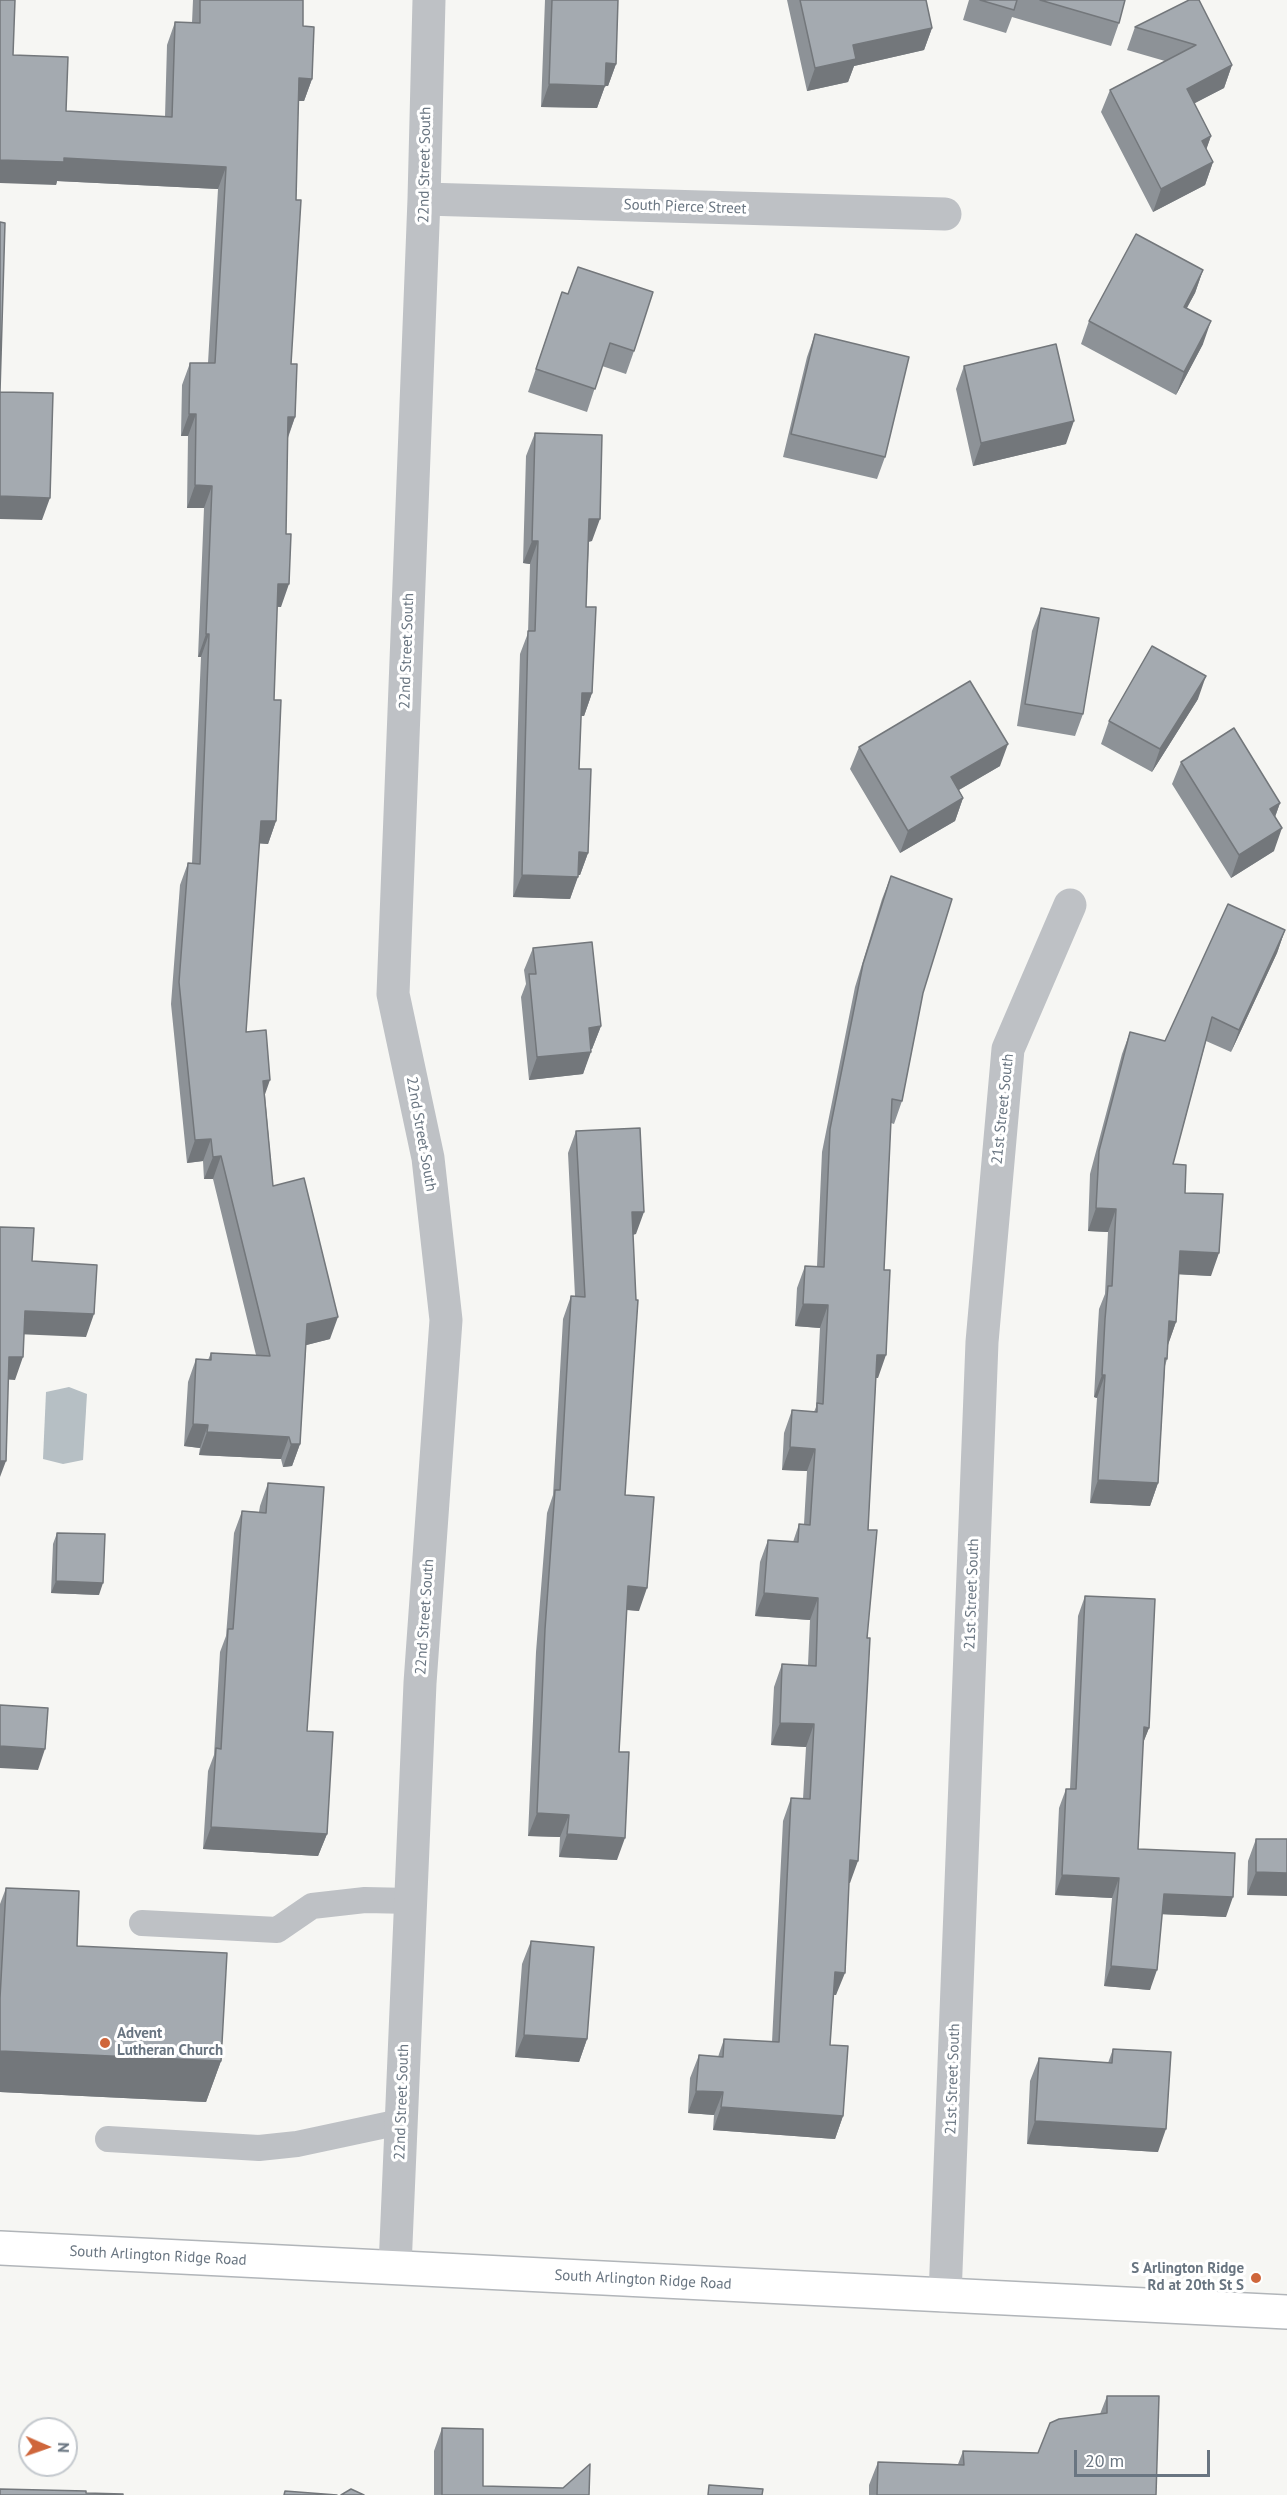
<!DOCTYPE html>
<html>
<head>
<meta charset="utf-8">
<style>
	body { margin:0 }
	#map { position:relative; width:1287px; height:2495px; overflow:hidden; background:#f6f6f3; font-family:"PT Sans",sans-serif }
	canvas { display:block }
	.north { position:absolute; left:18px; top:2417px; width:60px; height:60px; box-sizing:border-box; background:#fff; border:2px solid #c3c8cd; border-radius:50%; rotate:92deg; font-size:16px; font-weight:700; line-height:24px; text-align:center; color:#697581 }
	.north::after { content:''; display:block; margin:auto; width:21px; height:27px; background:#cf663b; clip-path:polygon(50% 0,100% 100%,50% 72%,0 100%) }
	.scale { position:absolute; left:1074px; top:2450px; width:136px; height:27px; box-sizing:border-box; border:3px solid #697581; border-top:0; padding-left:8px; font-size:18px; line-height:21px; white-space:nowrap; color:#697581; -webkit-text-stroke:4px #fff; paint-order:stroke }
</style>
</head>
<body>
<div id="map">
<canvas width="1287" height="2495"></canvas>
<div class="north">N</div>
<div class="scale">20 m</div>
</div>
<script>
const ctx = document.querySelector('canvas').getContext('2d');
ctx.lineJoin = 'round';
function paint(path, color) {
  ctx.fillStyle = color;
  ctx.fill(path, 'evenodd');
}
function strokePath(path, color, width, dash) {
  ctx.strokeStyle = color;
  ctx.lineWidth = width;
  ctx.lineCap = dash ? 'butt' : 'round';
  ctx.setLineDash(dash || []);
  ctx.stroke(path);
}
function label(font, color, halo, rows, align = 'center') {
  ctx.font = font + ' "PT Sans",sans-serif';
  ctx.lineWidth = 6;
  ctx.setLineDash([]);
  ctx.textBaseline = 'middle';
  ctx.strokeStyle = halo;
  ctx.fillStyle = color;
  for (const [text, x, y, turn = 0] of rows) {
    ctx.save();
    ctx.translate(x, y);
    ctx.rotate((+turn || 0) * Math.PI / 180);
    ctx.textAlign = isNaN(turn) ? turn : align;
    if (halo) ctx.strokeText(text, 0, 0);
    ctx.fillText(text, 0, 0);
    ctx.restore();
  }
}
const water = new Path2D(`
	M 69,1387 L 87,1394 L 83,1460 L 63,1464 L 43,1459 L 46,1392 Z`);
const service = new Path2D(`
	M 142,1923 L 277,1930 L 312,1906 L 365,1900 L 411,1901
	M 108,2139 L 259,2148 L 297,2144 L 400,2122`);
const minor = new Path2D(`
	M 424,199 L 945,214
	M 395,2267 L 420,1683 L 446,1320 L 428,1158 L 393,994 L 424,199 L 429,0
	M 945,2296 L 982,1342 L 1008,1049 L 1070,905`);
const secondary = new Path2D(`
	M 0,2248 L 1287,2312`);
const wall = new Path2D(`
	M 193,0 L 303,0 L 303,26 L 312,79 L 304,101 L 298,101 L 291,364 L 295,417 L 288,438 L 281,607 L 277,607 L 274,700 L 276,821 L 268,844 L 259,843 L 246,1032 L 265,1095 L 273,1186 L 330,1339 L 306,1345 L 300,1444 L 292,1466 L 283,1467 L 281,1459 L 199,1455 L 200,1448 L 184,1446 L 188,1382 L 196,1359 L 208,1360 L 211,1353 L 256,1355 L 213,1179 L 204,1179 L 203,1161 L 187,1163 L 171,1004 L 180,885 L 188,863 L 192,863 L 201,657 L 198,657 L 204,508 L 187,508 L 188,436 L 181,436 L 182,385 L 190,363 L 208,363 L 218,189 L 57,181 L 56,185 L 13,55 L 66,111 L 165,117 L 167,45 L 175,22 L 192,23 Z
	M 545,0 L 618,0 L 616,64 L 608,86 L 605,86 L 597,108 L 541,107 Z
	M 787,0 L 926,0 L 932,28 L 924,50 L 854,66 L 848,82 L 807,91 Z
	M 969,0 L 1125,0 L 1119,23 L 1111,46 L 1012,17 L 1006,33 L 963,20 Z
	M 1189,0 L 1232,65 L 1224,88 L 1194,103 L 1211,136 L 1206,149 L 1213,162 L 1205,185 L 1153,212 L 1101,112 L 1110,90 L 1165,61 L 1127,50 L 1135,27 Z
	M 1203,270 L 1195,293 L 1187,308 L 1203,344 L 1176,395 L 1081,344 L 1089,321 Z
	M 562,292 L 634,351 L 626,374 L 602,366 L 587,412 L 528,392 Z
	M 815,334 L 885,457 L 877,479 L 783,457 L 807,357 Z
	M 964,366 L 1066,444 L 973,466 L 956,389 Z
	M 535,433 L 592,541 L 589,542 L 586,607 L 592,693 L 584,716 L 581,716 L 579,769 L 588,853 L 580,875 L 578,875 L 570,899 L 513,897 L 520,654 L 528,633 L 530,564 L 523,563 L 526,456 Z
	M 1041,608 L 1083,714 L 1075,736 L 1017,726 L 1032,631 Z
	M 1198,699 L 1152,772 L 1101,744 L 1109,721 Z
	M 859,747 L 1000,766 L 959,790 L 963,798 L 955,821 L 900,853 L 850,769 Z
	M 1181,762 L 1280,803 L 1275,817 L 1274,851 L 1231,878 L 1172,784 Z
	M 891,876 L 923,993 L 902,1101 L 894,1124 L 891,1123 L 878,1378 L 876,1378 L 868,1530 L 867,1638 L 850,1883 L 849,1883 L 836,1995 L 833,1995 L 830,2045 L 843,2116 L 835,2139 L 713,2130 L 714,2115 L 688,2113 L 690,2078 L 699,2055 L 718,2057 L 724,2039 L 772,2042 L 783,1821 L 791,1798 L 803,1799 L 806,1747 L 771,1745 L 774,1687 L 782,1664 L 808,1665 L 810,1620 L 755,1616 L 760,1562 L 768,1540 L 793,1542 L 799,1524 L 804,1524 L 807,1471 L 782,1470 L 784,1433 L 792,1410 L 814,1412 L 816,1407 L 820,1328 L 795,1326 L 797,1288 L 805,1266 L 817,1266 L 822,1152 L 855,987 L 882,899 Z
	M 1285,930 L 1277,953 L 1231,1052 L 1206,1041 L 1173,1164 L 1185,1193 L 1211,1276 L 1179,1274 L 1176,1322 L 1168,1344 L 1167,1359 L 1165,1366 L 1158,1483 L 1150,1506 L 1090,1503 L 1097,1398 L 1094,1397 L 1097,1342 L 1099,1309 L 1105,1294 L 1108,1232 L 1088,1231 L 1090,1174 L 1122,1054 L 1130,1032 L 1165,1041 Z
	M 533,948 L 601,1026 L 592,1049 L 591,1049 L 583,1074 L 529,1080 L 521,997 L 526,984 L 524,970 Z
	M 576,1131 L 636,1234 L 633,1235 L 625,1495 L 639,1611 L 626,1610 L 619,1752 L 617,1860 L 559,1857 L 560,1837 L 528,1836 L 536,1652 L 547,1513 L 553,1495 L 563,1319 L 571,1296 L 575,1296 L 568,1153 Z
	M 268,1483 L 307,1731 L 327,1834 L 318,1856 L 203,1849 L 208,1771 L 214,1755 L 220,1652 L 226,1636 L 234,1533 L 242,1511 L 259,1512 L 260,1506 Z
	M 57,1533 L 99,1595 L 51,1593 L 53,1544 Z
	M 1085,1596 L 1149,1728 L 1143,1743 L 1138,1849 L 1226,1917 L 1162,1914 L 1150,1990 L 1104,1986 L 1112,1898 L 1055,1895 L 1059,1808 L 1066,1789 L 1070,1789 L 1078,1616 Z
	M 1256,1839 L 1287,1839 L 1247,1895 L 1248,1861 Z
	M 6,1888 L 221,2061 L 206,2102 L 0,2092 L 0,1904 Z
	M 531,1941 L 587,2039 L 579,2062 L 515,2057 L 522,1964 Z
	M 1113,2049 L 1158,2152 L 1027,2144 L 1030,2081 L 1039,2058 L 1108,2063 Z
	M 1107,2396 L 1156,2495 L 869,2495 L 869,2485 L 878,2462 L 958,2464 L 963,2451 L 1038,2453 L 1100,2414 Z
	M 442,2428 L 483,2486 L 589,2495 L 434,2495 L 434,2451 Z`);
const shadedWall = new Path2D(`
	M 932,28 L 924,50 L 854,66 L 848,82 L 807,91 L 815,68 L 853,45 Z
	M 606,63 L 616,64 L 608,86 L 605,86 L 597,108 L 541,107 L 549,84 Z
	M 1232,65 L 1224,88 L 1178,112 L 1187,89 Z
	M 299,78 L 312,79 L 304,101 L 291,101 Z
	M 1211,136 L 1203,159 L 1202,141 Z
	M 64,158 L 226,167 L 218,189 L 57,181 L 56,185 L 0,183 L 0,160 Z
	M 1213,162 L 1205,185 L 1153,212 L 1161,189 Z
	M 1203,270 L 1195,293 L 1175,329 L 1184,307 Z
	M 1211,321 L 1203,344 L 1176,395 L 1184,372 Z
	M 189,414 L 196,414 L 188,436 L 181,436 Z
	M 288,417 L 295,417 L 287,439 Z
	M 1074,421 L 1066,444 L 973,466 L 981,443 Z
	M 195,485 L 212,486 L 204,508 L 187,508 Z
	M 0,496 L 50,498 L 42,520 L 0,519 Z
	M 589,519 L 600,519 L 592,541 L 581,542 Z
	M 532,541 L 538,541 L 530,564 L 523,563 Z
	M 278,584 L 289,584 L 281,607 L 270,606 Z
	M 206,634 L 209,634 L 201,657 L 198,657 Z
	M 1206,676 L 1198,699 L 1152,772 L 1160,749 Z
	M 582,693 L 592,693 L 584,716 L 574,716 Z
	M 1008,744 L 1000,766 L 943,799 L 951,777 Z
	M 963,798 L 955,821 L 900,853 L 908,831 Z
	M 1280,803 L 1272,825 L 1270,809 Z
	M 261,821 L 276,821 L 268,844 L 253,843 Z
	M 1282,828 L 1274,851 L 1231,878 L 1239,855 Z
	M 579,852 L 588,853 L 580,875 L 570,875 Z
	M 522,875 L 578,877 L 570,899 L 513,897 Z
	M 1285,930 L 1277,953 L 1231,1052 L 1239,1030 Z
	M 601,1026 L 592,1049 L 581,1050 L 589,1028 Z
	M 591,1052 L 583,1074 L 529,1080 L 537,1057 Z
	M 270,1080 L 262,1103 L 263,1081 Z
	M 211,1139 L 203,1161 L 187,1163 L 195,1140 Z
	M 221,1156 L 213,1179 L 204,1179 L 213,1157 Z
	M 1096,1208 L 1116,1209 L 1108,1232 L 1088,1231 Z
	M 632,1212 L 644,1212 L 636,1234 L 624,1235 Z
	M 1180,1251 L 1219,1253 L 1211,1276 L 1172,1274 Z
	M 803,1304 L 828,1305 L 820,1328 L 795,1326 Z
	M 25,1311 L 94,1314 L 86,1337 L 16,1334 Z
	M 338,1317 L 330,1339 L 299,1347 L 307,1324 Z
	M 1169,1321 L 1176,1322 L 1168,1345 Z
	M 877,1355 L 886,1355 L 878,1378 L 869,1377 Z
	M 9,1357 L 23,1357 L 15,1380 L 0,1379 Z
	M 1102,1375 L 1105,1375 L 1097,1398 L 1094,1397 Z
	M 193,1424 L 208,1425 L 200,1448 L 184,1446 Z
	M 207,1432 L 289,1437 L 281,1459 L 199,1455 Z
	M 291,1444 L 300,1444 L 292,1466 L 283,1467 Z
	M 790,1447 L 815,1449 L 807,1471 L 782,1470 Z
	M 0,1461 L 6,1461 L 0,1477 Z
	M 1098,1480 L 1158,1483 L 1150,1506 L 1090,1503 Z
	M 56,1581 L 103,1583 L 99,1595 L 51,1593 Z
	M 628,1586 L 647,1588 L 639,1611 L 619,1609 Z
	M 764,1593 L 818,1598 L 810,1620 L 755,1616 Z
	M 780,1723 L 814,1724 L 806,1747 L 771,1745 Z
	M 1144,1727 L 1149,1728 L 1141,1748 Z
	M 0,1746 L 45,1749 L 38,1770 L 0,1768 Z
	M 537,1813 L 569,1815 L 560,1837 L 528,1836 Z
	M 211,1827 L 327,1834 L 318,1856 L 203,1849 Z
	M 567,1834 L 625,1838 L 617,1860 L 559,1857 Z
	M 850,1860 L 858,1861 L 850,1883 L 841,1883 Z
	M 1256,1872 L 1287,1873 L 1287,1896 L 1247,1895 Z
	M 1062,1875 L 1119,1878 L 1112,1898 L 1055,1895 Z
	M 1164,1894 L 1233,1897 L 1226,1917 L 1157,1914 Z
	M 1111,1966 L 1157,1970 L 1150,1990 L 1104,1986 Z
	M 835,1972 L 845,1973 L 836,1995 L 827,1994 Z
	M 524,2035 L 587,2039 L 579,2062 L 515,2057 Z
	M 0,2051 L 221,2061 L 206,2102 L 0,2092 Z
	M 696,2091 L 723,2092 L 714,2115 L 688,2113 Z
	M 721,2107 L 843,2116 L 835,2139 L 713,2130 Z
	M 1035,2121 L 1166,2129 L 1158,2152 L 1027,2144 Z`);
const building = new Path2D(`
	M 0,0 L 15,0 L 13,55 L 68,57 L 66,111 L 172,117 L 175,22 L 200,23 L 200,0 L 303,0 L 303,26 L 314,27 L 312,79 L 299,78 L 296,200 L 301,200 L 291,364 L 297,364 L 295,417 L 288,417 L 286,534 L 291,534 L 289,584 L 278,584 L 274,700 L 281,700 L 276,821 L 261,821 L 246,1032 L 266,1030 L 270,1080 L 263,1081 L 273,1186 L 304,1178 L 338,1317 L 307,1324 L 300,1444 L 291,1444 L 289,1437 L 207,1432 L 208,1425 L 193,1424 L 196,1359 L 211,1360 L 211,1353 L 270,1356 L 221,1156 L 213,1157 L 211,1139 L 195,1140 L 179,982 L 188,863 L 200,864 L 209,634 L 206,634 L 212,486 L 195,485 L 196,414 L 189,414 L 190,363 L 215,363 L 226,167 L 64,158 L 64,162 L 0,160 Z
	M 552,0 L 618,0 L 616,64 L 606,63 L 605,86 L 549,84 Z
	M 800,0 L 926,0 L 932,28 L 853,45 L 856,59 L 815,68 Z
	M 980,0 L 1017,0 L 1014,10 Z
	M 1040,0 L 1125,0 L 1119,23 Z
	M 1189,0 L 1199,0 L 1232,65 L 1187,89 L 1211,136 L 1202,141 L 1213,162 L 1161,189 L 1110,90 L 1196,45 L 1135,27 Z
	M 0,222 L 5,223 L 0,392 L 53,393 L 50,498 L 0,496 Z
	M 1136,234 L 1203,270 L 1184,307 L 1211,321 L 1184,372 L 1089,321 Z
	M 578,267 L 653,292 L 634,351 L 610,343 L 595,389 L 536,369 L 562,292 L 568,294 Z
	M 815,334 L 909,357 L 885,457 L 791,434 Z
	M 1056,344 L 1074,421 L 981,443 L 964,366 Z
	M 535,433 L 602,435 L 600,519 L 589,519 L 586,607 L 596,607 L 592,693 L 582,693 L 579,769 L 591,769 L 588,853 L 579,852 L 578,877 L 522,875 L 528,631 L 535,631 L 538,541 L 532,541 Z
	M 1041,608 L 1099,618 L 1083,714 L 1025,704 Z
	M 1152,646 L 1206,676 L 1160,749 L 1109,721 Z
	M 970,681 L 1008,744 L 951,777 L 963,798 L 908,831 L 859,747 Z
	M 1234,728 L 1280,803 L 1270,809 L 1282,828 L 1239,855 L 1181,762 Z
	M 891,876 L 952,899 L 923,993 L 902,1101 L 892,1099 L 884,1270 L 890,1270 L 886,1355 L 877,1355 L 868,1530 L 877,1530 L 867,1638 L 870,1638 L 858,1861 L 850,1860 L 845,1973 L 835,1972 L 830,2045 L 848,2046 L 843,2116 L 721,2107 L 723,2092 L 696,2091 L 699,2055 L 723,2057 L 724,2039 L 779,2042 L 791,1798 L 810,1799 L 814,1724 L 780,1723 L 782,1664 L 816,1666 L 818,1598 L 764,1593 L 768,1540 L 798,1542 L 799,1524 L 810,1525 L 815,1449 L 790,1447 L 792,1410 L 817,1412 L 817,1403 L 823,1404 L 828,1305 L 803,1304 L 805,1266 L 824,1267 L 830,1129 L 863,964 Z
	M 1228,904 L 1285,930 L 1239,1030 L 1212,1017 L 1173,1164 L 1186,1165 L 1185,1193 L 1223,1194 L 1219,1253 L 1180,1251 L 1176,1322 L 1169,1321 L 1167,1359 L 1165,1358 L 1158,1483 L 1098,1480 L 1105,1375 L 1102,1375 L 1105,1319 L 1108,1286 L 1112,1286 L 1116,1209 L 1096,1208 L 1099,1151 L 1130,1032 L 1165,1041 Z
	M 592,942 L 601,1026 L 589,1028 L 591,1052 L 537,1057 L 529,974 L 536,974 L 533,948 Z
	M 640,1128 L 644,1212 L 632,1212 L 636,1300 L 638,1300 L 625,1495 L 654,1497 L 647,1588 L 628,1586 L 619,1752 L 629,1752 L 625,1838 L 567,1834 L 569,1815 L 537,1813 L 545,1629 L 555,1490 L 560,1490 L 571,1296 L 585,1297 L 576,1131 Z
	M 0,1227 L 34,1228 L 32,1261 L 97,1265 L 94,1314 L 25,1311 L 23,1357 L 9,1357 L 6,1461 L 0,1461 Z
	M 268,1483 L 324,1487 L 307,1731 L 333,1732 L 327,1834 L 211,1827 L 216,1748 L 221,1749 L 228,1629 L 233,1629 L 242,1511 L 266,1513 Z
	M 57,1533 L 105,1534 L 103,1583 L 56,1581 Z
	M 1085,1596 L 1155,1599 L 1149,1728 L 1144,1727 L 1138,1849 L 1235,1853 L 1233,1897 L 1164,1894 L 1157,1970 L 1111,1966 L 1119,1878 L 1062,1875 L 1066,1789 L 1076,1789 Z
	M 0,1705 L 48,1708 L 45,1749 L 0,1746 Z
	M 1256,1839 L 1287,1839 L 1287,1873 L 1256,1872 Z
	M 6,1888 L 79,1891 L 77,1946 L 227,1953 L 221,2061 L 0,2051 L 0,1998 Z
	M 531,1941 L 594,1947 L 587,2039 L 524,2035 Z
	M 1113,2049 L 1171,2052 L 1166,2129 L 1035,2121 L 1039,2058 L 1112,2063 Z
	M 1107,2396 L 1159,2396 L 1156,2495 L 877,2495 L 878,2462 L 964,2465 L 963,2451 L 1038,2453 L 1050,2423 L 1059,2419 L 1107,2413 Z
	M 442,2428 L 483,2429 L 483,2486 L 563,2488 L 590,2464 L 589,2495 L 442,2495 Z
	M 709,2485 L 763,2489 L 762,2495 L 708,2495 Z
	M 0,2489 L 86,2491 L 86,2493 L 123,2494 L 123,2495 L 0,2495 Z
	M 351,2489 L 364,2495 L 341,2495 Z
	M 285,2491 L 337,2495 L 284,2495 Z`);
const markers = [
	[105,2043,6,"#cf663b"],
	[1256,2278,6,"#cf663b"]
];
const streetNames = [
	["22nd Street South",425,165,-89],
	["South Pierce Street",685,207,2],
	["22nd Street South",407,651,-88],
	["21st Street South",1003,1109,-84],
	["22nd Street South",421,1134,80],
	["21st Street South",972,1594,-88],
	["22nd Street South",425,1617,-86],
	["21st Street South",953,2079,-88],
	["22nd Street South",402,2102,-88],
	["South Arlington Ridge Road",158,2256,3],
	["South Arlington Ridge Road",643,2280,3]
];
const poiNames = [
	["Advent",117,2034],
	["Lutheran Church",117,2051],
	["S Arlington Ridge",1244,2269,"right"],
	["Rd at 20th St S",1244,2286,"right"]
];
paint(water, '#b6bfc4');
strokePath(secondary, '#b1b5b9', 36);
strokePath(service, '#bec1c5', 26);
strokePath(minor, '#bec1c5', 33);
strokePath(secondary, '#fff', 33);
paint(wall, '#8d9297');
paint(shadedWall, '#73777b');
paint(building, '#a4aab0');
strokePath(building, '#73777b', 1.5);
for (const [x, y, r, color] of markers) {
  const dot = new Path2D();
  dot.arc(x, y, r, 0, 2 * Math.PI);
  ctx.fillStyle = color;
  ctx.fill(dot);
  strokePath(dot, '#fff', 2);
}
label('15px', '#697581', '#fff', streetNames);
label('bold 15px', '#697581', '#fff', poiNames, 'left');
</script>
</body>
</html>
